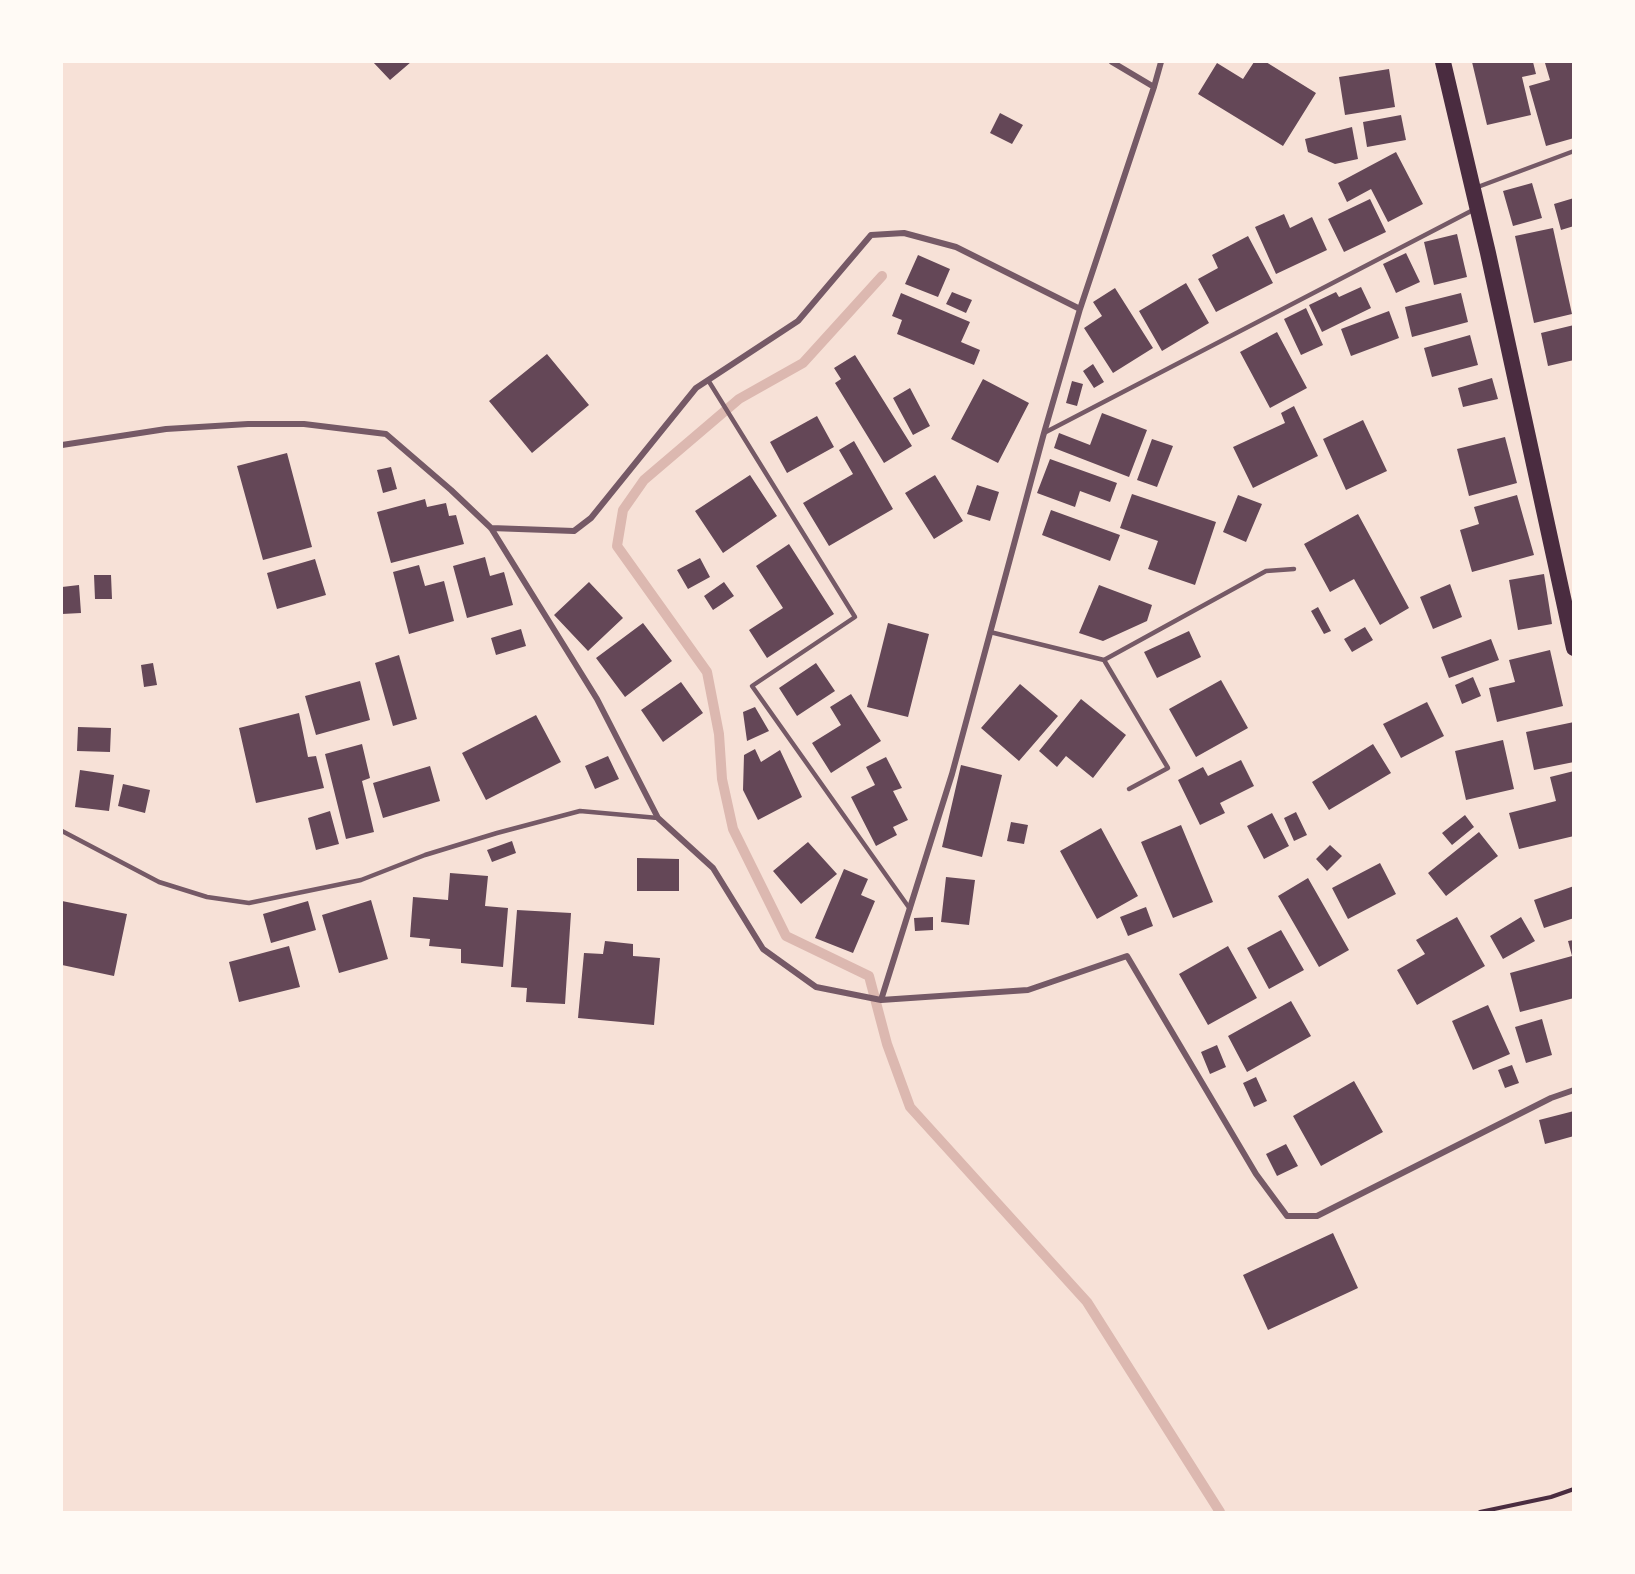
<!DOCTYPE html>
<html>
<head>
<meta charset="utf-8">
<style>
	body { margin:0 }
	#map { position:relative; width:1635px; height:1574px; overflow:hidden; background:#f7e1d7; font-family:Overpass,sans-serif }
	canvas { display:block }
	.frame { position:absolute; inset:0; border:63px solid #fffaf5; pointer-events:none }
</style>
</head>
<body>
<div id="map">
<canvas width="1635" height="1574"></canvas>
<div class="frame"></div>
</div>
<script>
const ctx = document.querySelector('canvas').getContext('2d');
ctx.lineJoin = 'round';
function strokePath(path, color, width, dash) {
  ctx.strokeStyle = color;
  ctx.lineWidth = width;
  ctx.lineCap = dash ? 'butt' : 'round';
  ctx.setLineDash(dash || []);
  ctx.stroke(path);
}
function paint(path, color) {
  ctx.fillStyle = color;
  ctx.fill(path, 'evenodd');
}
const stream = new Path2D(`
	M 882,276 L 803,363 L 739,399 L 644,480 L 623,510 L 617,546 L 707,672 L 719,734 L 722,779 L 733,829 L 786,936 L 869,976 L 887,1044 L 910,1107 L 1087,1302 L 1220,1512`);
const building = new Path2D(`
	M 373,62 L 411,62 L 390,80 Z
	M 1254,62 L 1266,62 L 1316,93 L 1283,146 L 1198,94 L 1217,63 L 1243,79 Z
	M 1472,62 L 1533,62 L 1536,74 L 1522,77 L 1531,115 L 1487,125 Z
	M 1550,62 L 1574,62 L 1574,138 L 1546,146 L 1529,86 L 1550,80 L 1545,63 Z
	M 1389,69 L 1395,107 L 1345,115 L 1339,77 Z
	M 1000,113 L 1023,125 L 1012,144 L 990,133 Z
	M 1401,115 L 1406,140 L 1367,147 L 1363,122 Z
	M 1352,127 L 1358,159 L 1335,164 L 1308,152 L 1305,139 Z
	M 1396,152 L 1423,204 L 1388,222 L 1371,189 L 1347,202 L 1338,183 Z
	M 1532,183 L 1542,218 L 1513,226 L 1503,191 Z
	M 1574,198 L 1574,226 L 1561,230 L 1554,204 Z
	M 1370,199 L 1386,232 L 1344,252 L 1328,219 Z
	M 1284,214 L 1290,228 L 1312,217 L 1327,250 L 1276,274 L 1255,227 Z
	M 1553,228 L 1572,314 L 1534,323 L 1515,236 Z
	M 1457,234 L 1467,277 L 1434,285 L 1424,242 Z
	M 1248,236 L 1273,283 L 1216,312 L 1198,279 L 1218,268 L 1212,255 Z
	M 1406,253 L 1420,282 L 1396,293 L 1383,264 Z
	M 918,255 L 950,269 L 938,297 L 905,284 Z
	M 1186,283 L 1209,323 L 1162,351 L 1139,311 Z
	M 1361,287 L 1371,308 L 1322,332 L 1309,305 L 1336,292 L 1339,297 Z
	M 1115,288 L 1153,348 L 1113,373 L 1084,328 L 1102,316 L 1093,302 Z
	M 952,292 L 972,300 L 966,313 L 946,304 Z
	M 901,293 L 970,322 L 961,342 L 980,350 L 974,365 L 897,334 L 902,320 L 892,316 Z
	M 1461,293 L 1468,322 L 1412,337 L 1405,307 Z
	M 1306,308 L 1323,345 L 1301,355 L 1284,319 Z
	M 1389,311 L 1399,338 L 1351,356 L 1341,329 Z
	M 1574,325 L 1574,360 L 1548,366 L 1541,333 Z
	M 1277,332 L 1307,388 L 1270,408 L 1240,352 Z
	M 1470,335 L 1478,365 L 1432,377 L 1424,348 Z
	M 547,354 L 589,405 L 532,453 L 489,401 Z
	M 855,355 L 912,446 L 884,463 L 835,383 L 841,379 L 834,368 Z
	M 1093,364 L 1104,382 L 1094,388 L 1083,371 Z
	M 1492,378 L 1498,399 L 1463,407 L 1458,388 Z
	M 983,379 L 1029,403 L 998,463 L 951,439 Z
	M 1072,381 L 1083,384 L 1077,406 L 1066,403 Z
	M 910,388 L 930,426 L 913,435 L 893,398 Z
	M 1294,406 L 1318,456 L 1253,488 L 1233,447 L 1285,423 L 1281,413 Z
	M 1102,413 L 1147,430 L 1129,477 L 1054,448 L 1059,433 L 1090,445 Z
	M 817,416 L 834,447 L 787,473 L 770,442 Z
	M 1363,420 L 1387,471 L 1346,490 L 1323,439 Z
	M 1505,437 L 1517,483 L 1469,496 L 1457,449 Z
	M 1152,439 L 1173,446 L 1157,487 L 1137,480 Z
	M 854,441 L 893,509 L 829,546 L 803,503 L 853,474 L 839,450 Z
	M 287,453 L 312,547 L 263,560 L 237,466 Z
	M 1050,459 L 1117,483 L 1110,502 L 1080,491 L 1075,507 L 1037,493 Z
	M 391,467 L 397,489 L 383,493 L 377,470 Z
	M 750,475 L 777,516 L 723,553 L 695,511 Z
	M 935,475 L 963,521 L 934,539 L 905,493 Z
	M 977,485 L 999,492 L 990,521 L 967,514 Z
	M 1132,494 L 1216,522 L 1195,585 L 1148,569 L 1158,541 L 1120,528 Z
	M 1238,495 L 1262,504 L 1246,542 L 1223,532 Z
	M 1517,495 L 1534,555 L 1472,572 L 1460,530 L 1479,524 L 1474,507 Z
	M 425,499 L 427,507 L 446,503 L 449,516 L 456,515 L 464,544 L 391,563 L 377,512 Z
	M 1051,510 L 1120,535 L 1110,561 L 1042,535 Z
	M 1358,514 L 1409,608 L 1380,625 L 1354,579 L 1330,592 L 1304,544 Z
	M 789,544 L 834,614 L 767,658 L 749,630 L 783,608 L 756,566 Z
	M 485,557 L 490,576 L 504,572 L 513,605 L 467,618 L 453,566 Z
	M 700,558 L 710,577 L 688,589 L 677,570 Z
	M 315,559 L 326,595 L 277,609 L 267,573 Z
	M 419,565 L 425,586 L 444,581 L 454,621 L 409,634 L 393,572 Z
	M 1544,574 L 1552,624 L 1518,630 L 1509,580 Z
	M 94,575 L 111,575 L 112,599 L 95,599 Z
	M 589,582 L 623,618 L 588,651 L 554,615 Z
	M 724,582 L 734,596 L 713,610 L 704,596 Z
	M 1450,584 L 1462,617 L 1433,629 L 1420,597 Z
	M 79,585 L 81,613 L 62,614 L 62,587 Z
	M 1099,585 L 1152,605 L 1147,621 L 1103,641 L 1079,633 Z
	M 1318,607 L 1331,631 L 1324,634 L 1311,611 Z
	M 643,623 L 672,661 L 625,697 L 596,658 Z
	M 888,623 L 929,634 L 908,717 L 867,707 Z
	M 1365,627 L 1373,640 L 1352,652 L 1344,639 Z
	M 521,629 L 526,646 L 496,655 L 491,638 Z
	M 1189,631 L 1201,657 L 1157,678 L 1144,652 Z
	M 1491,639 L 1499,660 L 1449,678 L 1441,657 Z
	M 1550,650 L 1563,706 L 1497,722 L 1489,688 L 1515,682 L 1509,660 Z
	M 399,655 L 417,719 L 393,726 L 375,663 Z
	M 153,663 L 157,685 L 144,687 L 141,665 Z
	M 816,663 L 835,691 L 797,716 L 779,688 Z
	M 1473,677 L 1481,696 L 1462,704 L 1455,685 Z
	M 1221,680 L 1248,728 L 1196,757 L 1169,709 Z
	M 360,681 L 370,720 L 316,735 L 305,696 Z
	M 681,682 L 703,713 L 663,742 L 641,710 Z
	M 1020,684 L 1058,716 L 1019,761 L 981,728 Z
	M 851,694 L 881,741 L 831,773 L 812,743 L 841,725 L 830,707 Z
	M 1081,699 L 1126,735 L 1093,778 L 1066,756 L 1057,767 L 1039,751 Z
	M 1427,702 L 1444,736 L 1401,758 L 1383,724 Z
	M 755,707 L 769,731 L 747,741 L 743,712 Z
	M 299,713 L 308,757 L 316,756 L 324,788 L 256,803 L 239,728 Z
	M 536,715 L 561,762 L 486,800 L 462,753 Z
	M 1574,722 L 1574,762 L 1534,770 L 1526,732 Z
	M 78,727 L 111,728 L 110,752 L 77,751 Z
	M 1503,740 L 1514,789 L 1466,800 L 1455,751 Z
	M 362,744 L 370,778 L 362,781 L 374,832 L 346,839 L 325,754 Z
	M 1373,744 L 1391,773 L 1329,810 L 1312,782 Z
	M 755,749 L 761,762 L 780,750 L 802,797 L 758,820 L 743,790 L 744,755 Z
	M 608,756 L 619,779 L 595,789 L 585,766 Z
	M 886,757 L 902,788 L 893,791 L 908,820 L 893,827 L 897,835 L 876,846 L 851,797 L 875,785 L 866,767 Z
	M 1241,760 L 1254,786 L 1220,803 L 1225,813 L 1200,825 L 1178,780 L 1203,767 L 1208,776 Z
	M 961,765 L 1002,775 L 982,857 L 942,847 Z
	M 430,766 L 440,801 L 383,818 L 373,783 Z
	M 80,770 L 114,775 L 109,811 L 75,807 Z
	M 1574,771 L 1574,836 L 1519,849 L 1509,813 L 1556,801 L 1550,777 Z
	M 123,784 L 150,790 L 145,813 L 118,806 Z
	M 330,811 L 339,844 L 316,850 L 308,818 Z
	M 1296,812 L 1307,835 L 1294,841 L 1284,818 Z
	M 1272,813 L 1289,846 L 1264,859 L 1247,826 Z
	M 1465,815 L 1474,827 L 1452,845 L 1442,833 Z
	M 1011,822 L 1028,825 L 1024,844 L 1007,841 Z
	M 1181,825 L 1213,902 L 1173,918 L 1141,842 Z
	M 1101,828 L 1138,896 L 1097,919 L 1060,851 Z
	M 1479,832 L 1498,856 L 1446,896 L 1428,873 Z
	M 512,841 L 516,853 L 492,862 L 487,850 Z
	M 808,842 L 837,874 L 801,904 L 773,871 Z
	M 1330,845 L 1342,856 L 1327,871 L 1316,859 Z
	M 637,858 L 679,859 L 679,891 L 637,891 Z
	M 1380,863 L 1396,894 L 1348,919 L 1332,888 Z
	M 844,869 L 868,879 L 861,895 L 875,901 L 853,953 L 815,938 Z
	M 450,873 L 488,876 L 485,906 L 508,908 L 503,967 L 461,963 L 461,949 L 429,946 L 430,939 L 410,937 L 413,897 L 448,900 Z
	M 946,877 L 975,880 L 969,925 L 941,922 Z
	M 1308,878 L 1349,950 L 1319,967 L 1278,896 Z
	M 1574,886 L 1574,918 L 1544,928 L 1534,900 Z
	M 371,900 L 388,959 L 339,973 L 322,915 Z
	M 62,901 L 127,914 L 114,976 L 62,965 Z
	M 308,901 L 316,930 L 271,943 L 263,914 Z
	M 1146,907 L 1153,926 L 1128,936 L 1120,917 Z
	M 517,910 L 571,913 L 565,1004 L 526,1002 L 527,988 L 511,987 Z
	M 933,917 L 933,930 L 915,931 L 914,918 Z
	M 1457,917 L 1485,966 L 1417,1005 L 1397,970 L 1425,954 L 1416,940 Z
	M 1521,917 L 1535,941 L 1503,959 L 1490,936 Z
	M 1281,930 L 1304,970 L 1269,989 L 1247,948 Z
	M 1574,940 L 1574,998 L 1520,1012 L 1510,973 L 1572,956 L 1568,941 Z
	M 605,941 L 633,944 L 633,956 L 660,958 L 654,1025 L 578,1018 L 584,953 L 603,954 Z
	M 289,946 L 300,987 L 239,1002 L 229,962 Z
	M 1228,946 L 1257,998 L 1208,1025 L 1179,974 Z
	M 1291,1001 L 1311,1036 L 1247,1072 L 1228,1036 Z
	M 1488,1005 L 1510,1054 L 1473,1070 L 1452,1021 Z
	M 1542,1019 L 1552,1055 L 1526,1063 L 1515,1027 Z
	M 1217,1045 L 1226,1067 L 1210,1074 L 1201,1052 Z
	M 1512,1065 L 1519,1083 L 1505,1088 L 1498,1070 Z
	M 1256,1077 L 1267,1101 L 1254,1107 L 1243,1083 Z
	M 1354,1081 L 1383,1132 L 1321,1166 L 1293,1116 Z
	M 1574,1111 L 1574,1136 L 1545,1144 L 1539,1120 Z
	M 1286,1144 L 1298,1166 L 1277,1176 L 1266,1154 Z
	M 1333,1233 L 1358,1288 L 1268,1330 L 1243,1275 Z`);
const path = new Path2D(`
	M 1480,1512 L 1551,1497 L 1574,1489`);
const service = new Path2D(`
	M 1475,188 L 1574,151
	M 708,380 L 855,617 L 752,686 L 910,909
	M 1044,433 L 1475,209
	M 990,632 L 1104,660 L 1168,768 L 1129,789
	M 1104,660 L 1266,571 L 1294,569
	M 62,831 L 159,882 L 207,897 L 249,903 L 361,880 L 425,855 L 497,833 L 580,811 L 658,818`);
const minor = new Path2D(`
	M 1112,62 L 1154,87
	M 62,445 L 166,429 L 248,424 L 304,424 L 386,434 L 451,490 L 491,528 L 597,699 L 658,818 L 713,868 L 763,949 L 816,987 L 881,1000 L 1028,990 L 1127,956 L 1256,1174 L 1287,1216 L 1317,1216 L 1551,1098 L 1574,1090
	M 491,528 L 574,531 L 591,518 L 696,388 L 798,321 L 871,235 L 904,233 L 956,247 L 1080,309
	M 881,1000 L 952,774 L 1044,433 L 1080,309 L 1154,87 L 1161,62`);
const trunk = new Path2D(`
	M 1443,62 L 1488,253 L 1574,648`);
strokePath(stream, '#dcb8b0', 10);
paint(building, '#644757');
strokePath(path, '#4a2c40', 4);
strokePath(service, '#755966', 4.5);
strokePath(minor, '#755966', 6);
strokePath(trunk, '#4a2c40', 16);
</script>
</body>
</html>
